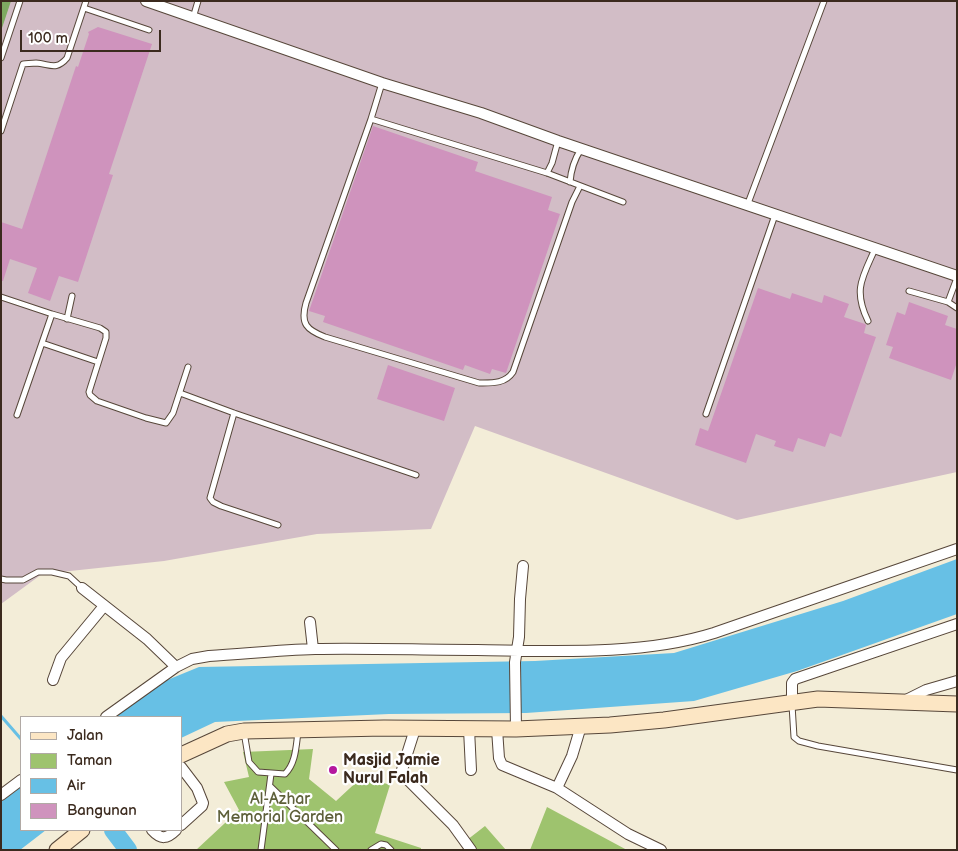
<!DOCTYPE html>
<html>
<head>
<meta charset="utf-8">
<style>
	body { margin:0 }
	#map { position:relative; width:958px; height:851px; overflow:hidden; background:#f3edd8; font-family:"Balsamiq Sans",sans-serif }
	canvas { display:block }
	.frame { position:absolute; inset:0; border:2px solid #3b2a1e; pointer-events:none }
	.legend { position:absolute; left:20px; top:716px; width:162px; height:115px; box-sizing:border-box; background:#fff; border:1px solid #b1aaa5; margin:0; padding:6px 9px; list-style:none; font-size:15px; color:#3b2a1e }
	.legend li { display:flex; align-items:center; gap:10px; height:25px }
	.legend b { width:25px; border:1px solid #b1aaa5 }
	.scale { position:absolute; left:20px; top:30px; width:141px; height:22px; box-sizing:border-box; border:2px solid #3b2a1e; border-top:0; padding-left:6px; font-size:15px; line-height:18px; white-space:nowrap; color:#3b2a1e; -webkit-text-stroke:4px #fff; paint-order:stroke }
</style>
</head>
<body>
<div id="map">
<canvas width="958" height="851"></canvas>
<div class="frame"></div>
<ul class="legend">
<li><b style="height:6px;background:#fce6c4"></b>Jalan</li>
<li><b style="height:14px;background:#9ec36e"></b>Taman</li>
<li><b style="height:14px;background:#67c0e5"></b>Air</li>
<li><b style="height:14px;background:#cf93bd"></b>Bangunan</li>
</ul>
<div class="scale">100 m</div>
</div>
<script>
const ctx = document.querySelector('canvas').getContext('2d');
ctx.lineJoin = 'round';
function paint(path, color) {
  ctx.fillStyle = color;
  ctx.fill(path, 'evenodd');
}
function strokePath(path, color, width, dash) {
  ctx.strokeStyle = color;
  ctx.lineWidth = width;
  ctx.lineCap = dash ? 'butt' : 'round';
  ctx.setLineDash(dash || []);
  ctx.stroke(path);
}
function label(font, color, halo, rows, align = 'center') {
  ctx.font = font + ' "Balsamiq Sans",sans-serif';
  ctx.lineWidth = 4.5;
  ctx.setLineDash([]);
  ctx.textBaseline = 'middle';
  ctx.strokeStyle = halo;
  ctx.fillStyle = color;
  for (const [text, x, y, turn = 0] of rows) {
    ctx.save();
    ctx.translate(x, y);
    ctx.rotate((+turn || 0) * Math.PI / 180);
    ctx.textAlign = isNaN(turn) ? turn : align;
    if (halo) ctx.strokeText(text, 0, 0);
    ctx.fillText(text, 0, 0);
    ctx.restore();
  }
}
const industrial = new Path2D(`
	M 1,1 L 957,1 L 957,472 L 737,520 L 475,426 L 431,529 L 317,534 L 164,561 L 42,574 L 1,604 Z`);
const green = new Path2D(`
	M 313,749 L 309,779 L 336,801 L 363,776 L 390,785 L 375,833 L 421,848 L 421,850 L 196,850 L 239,810 L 224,782 L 249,777 L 243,752 Z
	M 547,807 L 627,850 L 530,850 Z
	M 485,826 L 506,850 L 472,850 L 467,840 Z`);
const forest = new Path2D(`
	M 1,1 L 11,1 L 1,31 Z`);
const water = new Path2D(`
	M 957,559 L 957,614 L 797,671 L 694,701 L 526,713 L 389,714 L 215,722 L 181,738 L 181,717 L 113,717 L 160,683 L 199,667 L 535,661 L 674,653 L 843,601 Z
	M 21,787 L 21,830 L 46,830 L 20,850 L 1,850 L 1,802 Z`);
const stream = new Path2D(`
	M 1,716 L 21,739`);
const river = new Path2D(`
	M 113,830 L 128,850`);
const building = new Path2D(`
	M 98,27 L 152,44 L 109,174 L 113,175 L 78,282 L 59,276 L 50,301 L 28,293 L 37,268 L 10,259 L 3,281 L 1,281 L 1,222 L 22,229 L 76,66 L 78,67 L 89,34 L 88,32 Z
	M 373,126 L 478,162 L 475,171 L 552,197 L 548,210 L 560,214 L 506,373 L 492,369 L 490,374 L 465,365 L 463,370 L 323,322 L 325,316 L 309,311 Z
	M 758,288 L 790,299 L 792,293 L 822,303 L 824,295 L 849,304 L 844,317 L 865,324 L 866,325 L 864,333 L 876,337 L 841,437 L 830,433 L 825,447 L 798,438 L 793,452 L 774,446 L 776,441 L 756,434 L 746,463 L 695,445 L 700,428 L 708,431 Z
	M 909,302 L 948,316 L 945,325 L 957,329 L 957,362 L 951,380 L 889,358 L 893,347 L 886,345 L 897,312 L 905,315 Z
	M 388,365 L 455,388 L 444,421 L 377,399 Z`);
const lane = new Path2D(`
	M 84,8 L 149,30
	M 193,18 L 198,1
	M 1,58 L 20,1
	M 371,119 L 382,83
	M 1,131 L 23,64 C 27,64 31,63 36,63 C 50,64 56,71 67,58 L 86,1
	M 547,173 L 552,163 L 558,141
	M 570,182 C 571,169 574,160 581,149
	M 580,186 L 572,202 L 513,372 C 505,384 492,383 479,383 L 325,337 C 307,330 300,324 306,303 L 371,119 L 547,173 L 623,202
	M 747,206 L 824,1
	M 957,278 L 948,302 L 957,308
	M 909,291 L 948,302
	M 1,297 L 52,314
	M 67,319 L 72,296
	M 868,321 C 853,290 862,278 875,249
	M 42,343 L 98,362
	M 180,393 L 234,413 L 416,475
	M 234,413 L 210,498 L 213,502 L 221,506 L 278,525
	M 706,414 L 775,215
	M 17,415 L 52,314 L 100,328 L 106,332 L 106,338 L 89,392 L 90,395 L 97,401 L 146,418 L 166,423 L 173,413 L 188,367
	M 1,579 L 6,580 L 23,580 L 38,572 L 52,572 L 69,576 L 82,588
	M 792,705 L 794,737 L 799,741 L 818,746 L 957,770
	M 244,732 L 249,762 L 258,772 L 285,774 C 296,763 296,746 298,732
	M 270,786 L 336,850
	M 261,850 L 271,774
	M 371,850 L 381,844 L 386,845 L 391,850`);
const street = new Path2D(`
	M 146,1 L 382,83 L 481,113 L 558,141 L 957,276
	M 82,588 L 147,639 L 176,667
	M 310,622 L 313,649
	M 53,680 L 61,658 L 104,606
	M 904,701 L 926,690 L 957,681
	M 792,702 L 792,683 L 795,679 L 957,624
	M 106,717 L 176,667 L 192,659 L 209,656 C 244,654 279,650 315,649 C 369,648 423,650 477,650 C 553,651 641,656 714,633 L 957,549
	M 415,729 L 401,773 L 453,825 L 471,850
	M 469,729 L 471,770
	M 497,729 L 499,758 L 502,765 L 557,788 L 572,756 L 581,726
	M 516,729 L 515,662 L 519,637 L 520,599 L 523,566
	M 181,767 L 197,788 L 203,803 L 202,806 L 181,825
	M 557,788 L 628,834 L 661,850
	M 1,795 L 21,780
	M 152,830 C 161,840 167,839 176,830`);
const secondary = new Path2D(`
	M 181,755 L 227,734 L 244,731 L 384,728 L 516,729 L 610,725 L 664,720 L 818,699 L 957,704
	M 57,850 L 82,830`);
const markers = [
	[333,770,5,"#b5179e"]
];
const poiNames = [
	["Masjid Jamie",343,761],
	["Nurul Falah",343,779]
];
const parkNames = [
	["Al-Azhar",280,800],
	["Memorial Garden",280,818]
];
paint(industrial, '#d2bdc6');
paint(green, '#9ec36e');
paint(forest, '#7ea961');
paint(water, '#67c0e5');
strokePath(stream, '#67c0e5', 3);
strokePath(river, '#67c0e5', 18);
paint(building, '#cf93bd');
strokePath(lane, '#57473a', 7);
strokePath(street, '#57473a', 12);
strokePath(secondary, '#57473a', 17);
strokePath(lane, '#fff', 5);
strokePath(street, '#fff', 10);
strokePath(secondary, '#fce6c4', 15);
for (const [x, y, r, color] of markers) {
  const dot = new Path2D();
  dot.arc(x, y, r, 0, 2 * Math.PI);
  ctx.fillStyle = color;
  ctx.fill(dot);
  strokePath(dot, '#fff', 2);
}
label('bold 16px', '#3b2a1e', '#fff', poiNames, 'left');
label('16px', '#5e603a', '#fff', parkNames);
</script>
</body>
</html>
